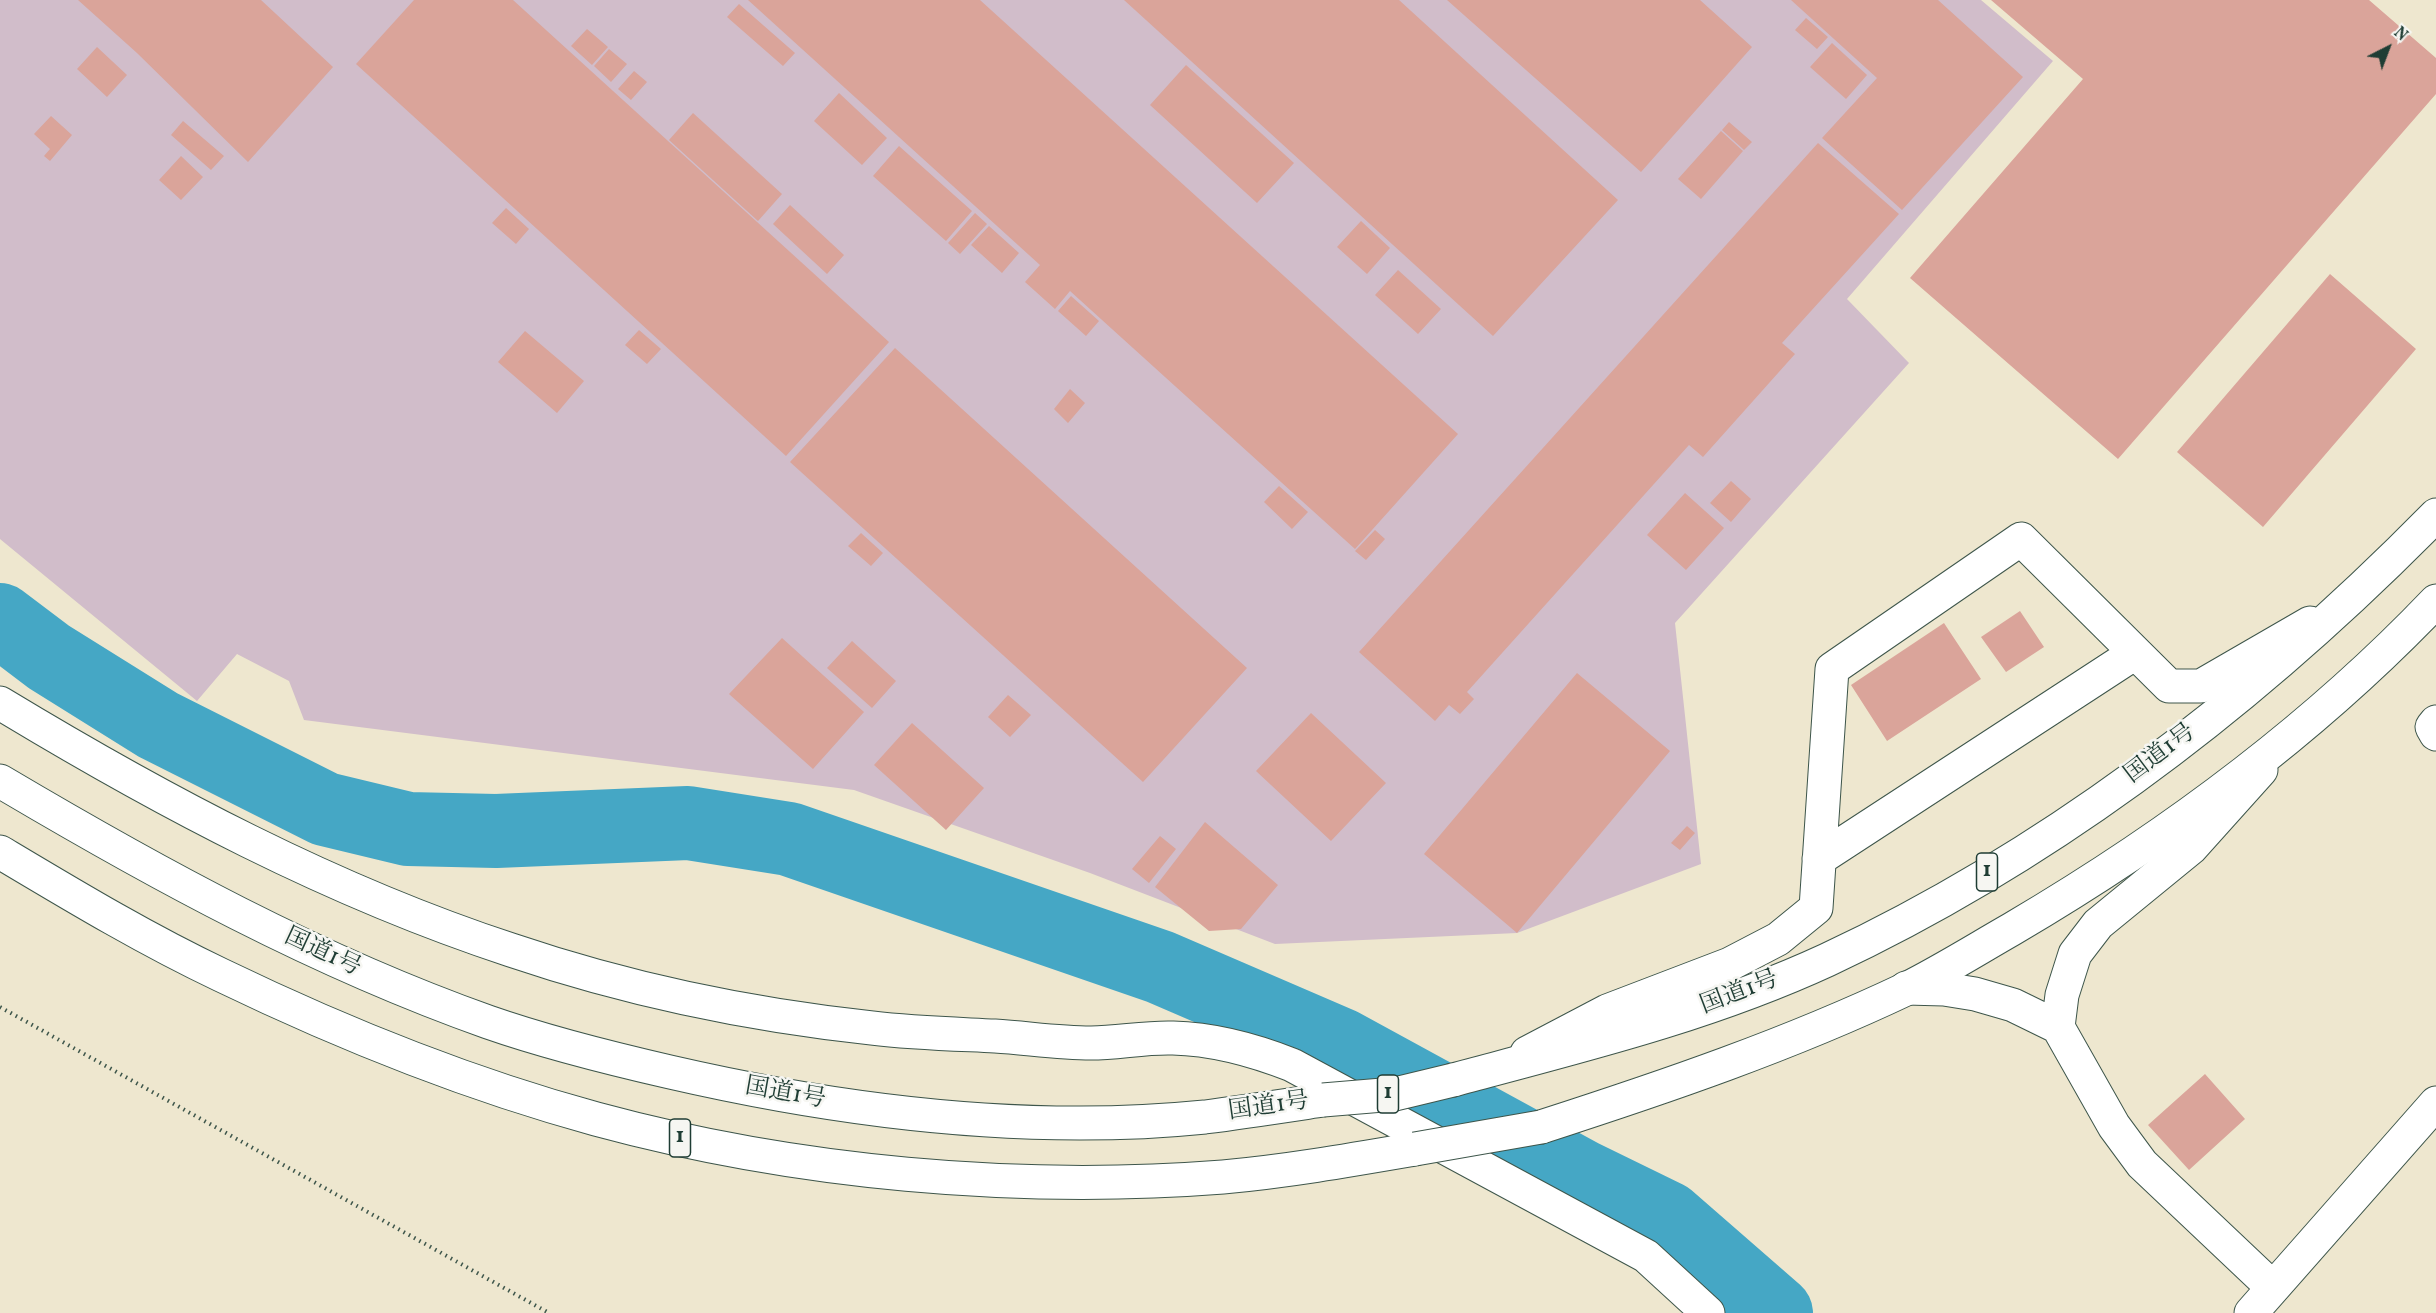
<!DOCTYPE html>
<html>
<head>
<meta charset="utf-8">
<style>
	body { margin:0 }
	#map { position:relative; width:2436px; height:1313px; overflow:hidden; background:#eee7cf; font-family:Vollkorn,serif }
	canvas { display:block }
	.north { position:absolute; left:2358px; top:18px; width:60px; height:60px; -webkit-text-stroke:4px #f6f6f2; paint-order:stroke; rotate:42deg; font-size:16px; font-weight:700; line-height:24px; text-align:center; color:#1f3d34 }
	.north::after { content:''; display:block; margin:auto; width:21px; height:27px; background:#1f3d34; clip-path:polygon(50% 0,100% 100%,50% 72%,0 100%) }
</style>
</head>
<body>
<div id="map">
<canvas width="2436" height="1313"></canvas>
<div class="north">N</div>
</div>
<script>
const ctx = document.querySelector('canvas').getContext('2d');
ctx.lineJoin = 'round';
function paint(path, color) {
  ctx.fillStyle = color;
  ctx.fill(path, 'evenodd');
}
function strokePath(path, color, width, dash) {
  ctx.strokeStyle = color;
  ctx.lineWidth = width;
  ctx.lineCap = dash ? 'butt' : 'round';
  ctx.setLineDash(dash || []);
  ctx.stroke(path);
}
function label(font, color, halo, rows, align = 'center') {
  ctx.font = font + ' Vollkorn,"Noto Serif JP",serif';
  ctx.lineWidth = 5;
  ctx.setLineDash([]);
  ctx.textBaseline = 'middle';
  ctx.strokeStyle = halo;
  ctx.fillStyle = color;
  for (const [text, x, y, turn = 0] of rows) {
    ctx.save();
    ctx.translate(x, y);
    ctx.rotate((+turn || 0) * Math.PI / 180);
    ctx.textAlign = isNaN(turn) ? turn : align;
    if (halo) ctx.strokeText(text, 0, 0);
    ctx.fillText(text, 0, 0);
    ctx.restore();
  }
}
const industrial = new Path2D(`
	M 0,0 L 1981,0 L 2053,61 L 1847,299 L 1909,363 L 1675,623 L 1701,864 L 1517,933 L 1275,944 L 1090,873 L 854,790 L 304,720 L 289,681 L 237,654 L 197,701 L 0,539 Z`);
const river = new Path2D(`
	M 0,620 L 49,657 L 158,725 L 325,809 L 408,829 L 496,831 L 688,823 L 789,839 L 1160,967 L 1341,1045 L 1581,1176 L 1667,1218 L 1776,1313`);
const building = new Path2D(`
	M 78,0 L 261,0 L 333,67 L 248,162 L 137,53 Z
	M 414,0 L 513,0 L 889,342 L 786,456 L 356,64 Z
	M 748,0 L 980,0 L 1458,434 L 1355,549 L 1070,291 L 1055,309 L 1025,282 L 1040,265 Z
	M 1124,0 L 1399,0 L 1618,200 L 1493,336 Z
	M 1447,0 L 1700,0 L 1752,47 L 1641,172 Z
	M 1791,0 L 1938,0 L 2023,77 L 1902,210 L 1822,138 L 1877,78 Z
	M 1991,0 L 2369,0 L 2436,58 L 2436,94 L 2118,459 L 1910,278 L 2083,79 Z
	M 739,4 L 795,53 L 783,66 L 727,17 Z
	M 1806,18 L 1828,37 L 1817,49 L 1795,30 Z
	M 587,29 L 608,47 L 592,65 L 571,46 Z
	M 1832,43 L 1867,75 L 1846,99 L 1810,67 Z
	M 97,47 L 127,75 L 107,97 L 77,69 Z
	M 609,49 L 627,64 L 611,82 L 594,66 Z
	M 1186,65 L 1294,163 L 1257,203 L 1150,105 Z
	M 634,71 L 647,82 L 631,100 L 618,89 Z
	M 839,93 L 887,138 L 862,165 L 814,121 Z
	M 693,113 L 782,194 L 758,221 L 669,140 Z
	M 51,116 L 72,135 L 50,161 L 44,156 L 50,149 L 34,134 Z
	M 183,121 L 224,156 L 211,170 L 171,135 Z
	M 1729,122 L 1752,142 L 1744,150 L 1722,130 Z
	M 1721,131 L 1743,151 L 1701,199 L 1678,179 Z
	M 1818,143 L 1899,214 L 1782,343 L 1795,354 L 1703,457 L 1689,445 L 1467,692 L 1474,699 L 1460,714 L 1449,705 L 1435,721 L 1359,652 Z
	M 899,146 L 972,211 L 946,241 L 873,176 Z
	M 181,156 L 203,177 L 181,200 L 159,180 Z
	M 790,205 L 844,255 L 827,274 L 773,224 Z
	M 506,208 L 529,229 L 516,244 L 492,223 Z
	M 975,213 L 987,224 L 960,254 L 948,243 Z
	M 1361,221 L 1390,248 L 1367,274 L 1337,247 Z
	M 989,226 L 1019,253 L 1002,273 L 971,245 Z
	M 1398,270 L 1441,309 L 1418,334 L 1375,295 Z
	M 2330,274 L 2416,349 L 2263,527 L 2177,452 Z
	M 1071,296 L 1099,321 L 1086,336 L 1058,311 Z
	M 639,330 L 661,349 L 647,364 L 625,345 Z
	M 525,331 L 584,381 L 557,413 L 498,362 Z
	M 895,348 L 1247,668 L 1143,782 L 790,462 Z
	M 1070,389 L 1085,403 L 1068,423 L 1054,409 Z
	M 1731,481 L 1751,499 L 1731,522 L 1710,503 Z
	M 1279,486 L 1308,512 L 1292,529 L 1264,502 Z
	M 1685,493 L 1724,528 L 1686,570 L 1647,535 Z
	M 1375,530 L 1385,539 L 1366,560 L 1355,551 Z
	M 861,533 L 883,553 L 871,566 L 848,546 Z
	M 2020,611 L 2044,647 L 2006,672 L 1981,637 Z
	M 1944,623 L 1981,679 L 1887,741 L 1851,685 Z
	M 782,638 L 864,712 L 813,769 L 729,694 Z
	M 852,641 L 896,681 L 872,708 L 827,668 Z
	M 1577,673 L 1670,751 L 1517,933 L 1424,854 Z
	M 1008,695 L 1031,715 L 1010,737 L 988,717 Z
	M 1311,713 L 1386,783 L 1331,841 L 1256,771 Z
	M 912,723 L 984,788 L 946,830 L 874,765 Z
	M 1205,822 L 1278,885 L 1241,929 L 1209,931 L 1155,887 Z
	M 1687,826 L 1695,833 L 1680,850 L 1671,843 Z
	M 1160,836 L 1176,849 L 1149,883 L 1132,869 Z
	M 2205,1074 L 2245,1119 L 2189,1170 L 2148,1125 Z`);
const path = new Path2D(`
	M 0,1007 L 549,1313`);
const minor = new Path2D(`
	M 0,703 C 162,801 331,891 511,950 C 626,989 751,1015 872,1028 C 913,1033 954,1034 995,1036 C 1027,1038 1059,1043 1091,1043 C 1118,1043 1145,1037 1173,1038 C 1214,1039 1254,1050 1292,1065 L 1646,1256 L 1708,1313
	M 2436,722 L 2432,727 L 2436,734
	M 1819,859 L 2135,653
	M 1906,988 L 1944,989 L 1975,994 L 2013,1005 L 2058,1027 L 2114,1126 L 2142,1164 L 2272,1287
	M 2058,1027 L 2062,995 L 2075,954 L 2098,924 L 2191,848 L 2261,770
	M 1527,1053 L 1607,1011 L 1730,964 L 1778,939 L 1816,908 L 1832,669 L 2021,539 L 2169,686 L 2201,686 L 2310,623
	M 2251,1313 L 2436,1103`);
const highway = new Path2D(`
	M 0,781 C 157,874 316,961 488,1022 C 548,1043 609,1058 670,1072 C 844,1112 1026,1135 1205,1117 C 1244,1112 1283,1106 1323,1100
	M 0,852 C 72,895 145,939 221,975 C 341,1033 468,1084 596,1119 C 795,1173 1017,1193 1223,1177 C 1288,1171 1351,1160 1415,1149
	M 1453,1080 C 1580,1046 1708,1015 1827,960 C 2055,853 2260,694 2436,515
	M 1541,1127 C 1665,1087 1788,1045 1906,989 C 1942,971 1977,949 2012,929 C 2165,839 2313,730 2436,601`);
const highwayBridge = new Path2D(`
	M 1323,1100 L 1395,1094 L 1453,1080
	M 1415,1149 L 1541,1127`);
const shields = [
	[1987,872,21],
	[1388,1094,21],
	[680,1138,21]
];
const shieldNames = [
	["1",1987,872],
	["1",1388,1094],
	["1",680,1138]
];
const streetNames = [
	["国道1号",2161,755,-37],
	["国道1号",322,954,25],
	["国道1号",1740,994,-21],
	["国道1号",785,1095,10],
	["国道1号",1269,1108,-8]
];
paint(industrial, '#d1bdca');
strokePath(river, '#45a7c5', 74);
paint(building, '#daa49a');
strokePath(minor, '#3e564b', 35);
strokePath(highway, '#3e564b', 35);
strokePath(path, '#3e564b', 4, [1.5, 4.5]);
strokePath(minor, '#fff', 33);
strokePath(highway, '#fff', 33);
strokePath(highwayBridge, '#3e564b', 35, []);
strokePath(highwayBridge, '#fff', 33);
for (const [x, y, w] of shields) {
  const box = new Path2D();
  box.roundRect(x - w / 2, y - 19, w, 38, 4.5);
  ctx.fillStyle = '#f6f6f2';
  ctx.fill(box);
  strokePath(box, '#1f3d34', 1.5);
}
label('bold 22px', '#1f3d34', null, shieldNames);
label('24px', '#1f3d34', '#f6f6f2', streetNames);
</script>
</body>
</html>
